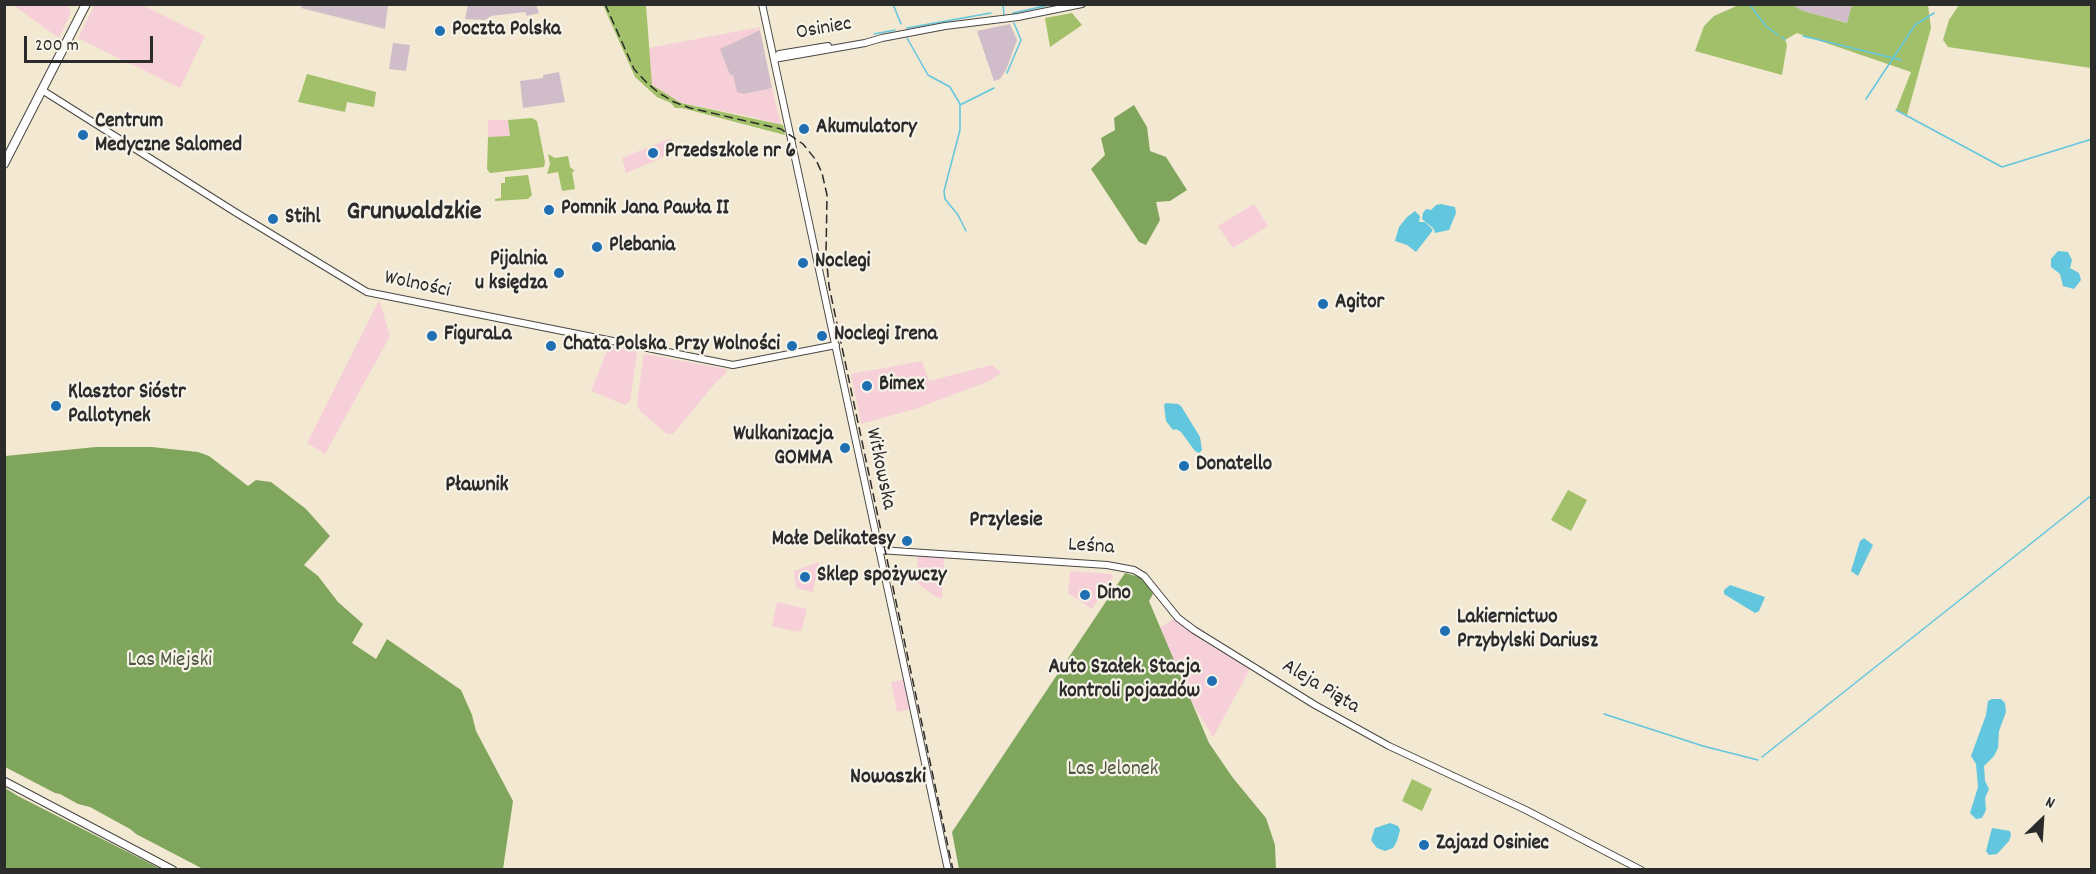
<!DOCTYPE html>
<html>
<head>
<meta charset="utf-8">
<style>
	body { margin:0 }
	#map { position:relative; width:2096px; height:874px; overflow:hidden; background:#f3e8d1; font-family:Dekko,sans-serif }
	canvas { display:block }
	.frame { position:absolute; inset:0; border:6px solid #2b2b2b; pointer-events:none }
	.north { position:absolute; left:2012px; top:790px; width:60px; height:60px; -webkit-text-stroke:4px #f7f3e8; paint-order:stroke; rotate:25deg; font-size:16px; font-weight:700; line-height:24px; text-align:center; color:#2b2b2b }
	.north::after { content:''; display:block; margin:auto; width:21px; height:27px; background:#2b2b2b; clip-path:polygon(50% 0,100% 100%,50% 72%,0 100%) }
	.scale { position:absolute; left:24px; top:36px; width:129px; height:27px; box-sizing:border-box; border:3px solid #2b2b2b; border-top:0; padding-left:8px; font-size:18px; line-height:21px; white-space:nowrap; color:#2b2b2b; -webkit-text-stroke:4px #f7f3e8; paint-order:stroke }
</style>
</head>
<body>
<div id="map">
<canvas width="2096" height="874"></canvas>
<div class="frame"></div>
<div class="north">N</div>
<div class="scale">200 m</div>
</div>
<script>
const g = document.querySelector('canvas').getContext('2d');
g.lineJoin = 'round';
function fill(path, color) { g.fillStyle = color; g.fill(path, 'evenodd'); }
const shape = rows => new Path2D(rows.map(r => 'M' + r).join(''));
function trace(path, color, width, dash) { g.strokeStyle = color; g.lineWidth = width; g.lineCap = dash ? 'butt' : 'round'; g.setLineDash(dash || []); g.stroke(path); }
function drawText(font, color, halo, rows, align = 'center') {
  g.font = font + ' Dekko,sans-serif'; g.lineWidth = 4.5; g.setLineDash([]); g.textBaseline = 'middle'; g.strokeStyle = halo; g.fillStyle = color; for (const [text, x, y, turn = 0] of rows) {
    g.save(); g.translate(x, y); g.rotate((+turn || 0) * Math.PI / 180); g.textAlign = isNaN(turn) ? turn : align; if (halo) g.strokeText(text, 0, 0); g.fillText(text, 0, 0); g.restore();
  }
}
fill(shape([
	[95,4,142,5,205,36,180,88,78,38],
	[13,5,68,5,71,13,59,38],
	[760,27,760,30,721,49,730,75,733,74,744,94,772,88,781,125,753,117,681,103,652,85,649,48],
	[488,120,508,120,510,137,488,137],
	[671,138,677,151,626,173,622,158],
	[1254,204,1268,226,1233,248,1218,226],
	[378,302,380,302,390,336,325,454,307,443],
	[609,346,637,352,630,401,625,405,591,391],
	[644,354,727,369,726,373,716,382,673,434,667,434,640,411,637,404],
	[922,361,929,381,992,365,1001,373,989,381,918,408,861,424,851,374],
	[918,556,944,558,942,598,936,597,916,582],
	[819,562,813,592,796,588,794,571],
	[1070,571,1111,574,1113,577,1092,609,1068,593],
	[777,602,807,609,802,629,798,632,772,626],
	[1173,619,1202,640,1250,669,1213,737,1186,693,1158,629],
	[903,680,910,709,897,712,891,682]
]), '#f6cfd8');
fill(shape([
	[468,4,536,5,539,13,527,16,525,12,491,16,485,20,465,19],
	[303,5,388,5,385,29,301,8],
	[1792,5,1852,5,1848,23,1802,11],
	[1010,24,1017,40,1006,70,1000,79,994,81,977,31],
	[760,30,772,88,744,94,737,92,733,75,730,75,720,49],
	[393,43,410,45,406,71,389,69],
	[559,72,565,102,523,108,520,81,543,78,543,75]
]), '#d1bdca');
fill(shape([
	[1741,4,1792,5,1803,11,1847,23,1852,5,1928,5,1931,28,1907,115,1896,110,1911,72,1797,33,1785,40,1787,45,1782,75,1695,51,1704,26,1714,16],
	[603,5,646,5,652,85,681,103,783,125,785,135,682,108,675,108,671,103,657,97,635,77],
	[1959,5,2091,5,2091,68,1948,47,1943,40,1949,20],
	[1072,13,1082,25,1050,47,1045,18],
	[307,74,376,92,374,107,347,102,345,112,298,102],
	[532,118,537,121,545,162,544,167,490,173,487,169,488,137,510,136,508,120],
	[548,154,555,158,568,156,570,167,575,171,572,172,575,189,562,191,558,172,547,174,550,164],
	[528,175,532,195,528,199,495,201,495,199,501,198,501,183,505,183,505,177],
	[1568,490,1587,500,1571,531,1551,520],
	[1412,779,1432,789,1422,811,1402,801]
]), '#a1c069');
fill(shape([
	[1134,105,1147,127,1150,151,1166,157,1187,190,1170,201,1156,202,1160,220,1146,245,1139,242,1091,169,1105,155,1101,138,1115,130,1114,118],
	[96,447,152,447,198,452,209,456,248,486,256,480,271,482,306,509,330,536,304,565,318,576,338,602,363,624,352,643,376,659,387,639,461,690,472,715,476,731,513,801,503,869,203,869,136,834,130,829,90,807,78,804,60,794,55,793,5,767,5,456],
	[1125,573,1143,578,1153,594,1149,601,1209,743,1233,778,1266,818,1275,845,1276,869,959,869,952,832],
	[5,788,18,796,161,869,5,869]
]), '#80a65d');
fill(shape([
	[1441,204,1455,207,1456,213,1449,230,1435,233,1434,229,1422,219,1423,213,1426,209,1431,210,1436,205],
	[1415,211,1420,216,1419,222,1425,222,1433,230,1416,252,1407,245,1395,241,1399,227,1407,217],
	[2058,251,2068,252,2072,260,2070,268,2079,273,2081,280,2074,289,2063,286,2060,274,2051,267,2051,259],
	[1166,403,1178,404,1181,406,1200,437,1202,450,1199,453,1195,451,1181,432,1176,429,1173,430,1166,421,1164,405],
	[1864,538,1873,545,1858,576,1851,571,1860,541],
	[1730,585,1765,597,1759,611,1755,613,1724,594,1724,590],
	[1992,699,2001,699,2005,703,2006,712,1999,731,1998,748,1994,756,1984,766,1985,781,1989,789,1985,798,1986,810,1982,818,1976,819,1970,813,1978,787,1976,764,1971,756,1986,715,1988,701],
	[1390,823,1398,826,1400,830,1397,841,1393,848,1385,851,1377,848,1371,840,1375,828],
	[1992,828,2010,831,2011,835,2009,841,1997,854,1989,855,1986,851]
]), '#61c6de');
trace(shape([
	[893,4,901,24],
	[1003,4,1004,15],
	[1749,4,1766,26,1778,35],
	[1013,13,1054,4],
	[907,28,991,13],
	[874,34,895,30],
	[1803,36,1901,60],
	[1782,37,1785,40],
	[907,38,928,75,950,87,960,104],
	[1007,73,1021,40,1014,23],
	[1866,99,1915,25,1934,13],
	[1896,110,2002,167,2092,139],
	[966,231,958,215,945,199,944,191,960,130,960,105,994,88],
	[1604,714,1703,746,1758,760],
	[1762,757,2092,495]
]), '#61c6de', 1.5);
const tertiary = shape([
	[762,4,948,870],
	[779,54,828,46],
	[774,59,865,43,882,38,945,26,1018,17,1082,4],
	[42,90,235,212,367,292,733,365,836,345],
	[879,550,1107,565,1134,570,1144,576,1178,618,1194,630,1315,705,1389,746,1526,810,1641,870]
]);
const secondary = shape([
	[4,781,173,870]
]);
const primary = shape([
	[4,164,86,4]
]);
trace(tertiary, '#494744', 8);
trace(secondary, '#494744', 9);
trace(primary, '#494744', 10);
trace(tertiary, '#fff', 6);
trace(secondary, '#fff', 7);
trace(primary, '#fff', 8);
trace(shape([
	[605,4,634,69,647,83,659,93,674,102,690,108,781,129,803,144,816,160,822,173,827,195,826,255,829,286,953,870]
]), '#2b2b2b', 1.5, [9, 4.5]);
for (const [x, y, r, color] of [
	[440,31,6,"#1f6fb2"],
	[804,129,6,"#1f6fb2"],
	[83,135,6,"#1f6fb2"],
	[653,153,6,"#1f6fb2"],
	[549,210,6,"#1f6fb2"],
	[273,219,6,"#1f6fb2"],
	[597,247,6,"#1f6fb2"],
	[803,263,6,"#1f6fb2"],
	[559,273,6,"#1f6fb2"],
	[1323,304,6,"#1f6fb2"],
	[432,336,6,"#1f6fb2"],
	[822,336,6,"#1f6fb2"],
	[551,346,6,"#1f6fb2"],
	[792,346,6,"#1f6fb2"],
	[867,386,6,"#1f6fb2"],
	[56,406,6,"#1f6fb2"],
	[845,448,6,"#1f6fb2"],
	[1184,466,6,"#1f6fb2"],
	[907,541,6,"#1f6fb2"],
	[805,577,6,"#1f6fb2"],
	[1085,595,6,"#1f6fb2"],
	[1445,631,6,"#1f6fb2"],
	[1212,681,6,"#1f6fb2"],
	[1424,845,6,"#1f6fb2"]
]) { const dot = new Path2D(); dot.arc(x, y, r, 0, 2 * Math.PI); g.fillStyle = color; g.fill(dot); trace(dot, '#f7f3e8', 2); }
drawText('21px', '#2b2b2b', '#f7f3e8', [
	["Osiniec",824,30,-10],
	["Wolności",417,286,12],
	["Witkowska",879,469,78],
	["Leśna",1091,548,4],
	["Aleja Piąta",1320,688,31]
]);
drawText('bold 21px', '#2b2b2b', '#f7f3e8', [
	["Poczta Polska",452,31],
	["Centrum",95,123],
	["Medyczne Salomed",95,147],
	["Akumulatory",816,129],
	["Przedszkole nr 6",665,153],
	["Pomnik Jana Pawła II",561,210],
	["Stihl",285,219],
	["Plebania",609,247],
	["Pijalnia",547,261,"right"],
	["u księdza",547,285,"right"],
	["Noclegi",815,263],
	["Agitor",1335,304],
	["FiguraLa",444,336],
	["Noclegi Irena",834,336],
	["Chata Polska",563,346],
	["Przy Wolności",780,346,"right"],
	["Bimex",879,386],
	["Klasztor Sióstr",68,394],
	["Pallotynek",68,418],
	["Wulkanizacja",833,436,"right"],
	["GOMMA",833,460,"right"],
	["Donatello",1196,466],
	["Małe Delikatesy",895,541,"right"],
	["Sklep spożywczy",817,577],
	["Dino",1097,595],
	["Lakiernictwo",1457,619],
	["Przybylski Dariusz",1457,643],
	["Auto Szałek. Stacja",1200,669,"right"],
	["kontroli pojazdów",1200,693,"right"],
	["Zajazd Osiniec",1436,845]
], 'left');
drawText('21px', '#4e583e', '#f7f3e8', [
	["Las Miejski",170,662],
	["Las Jelonek",1113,771]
]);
drawText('bold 22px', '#2b2b2b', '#f7f3e8', [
	["Pławnik",477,487],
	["Przylesie",1006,522],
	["Nowaszki",888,779]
]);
drawText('bold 27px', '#2b2b2b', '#f7f3e8', [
	["Grunwaldzkie",414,214]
]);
</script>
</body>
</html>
